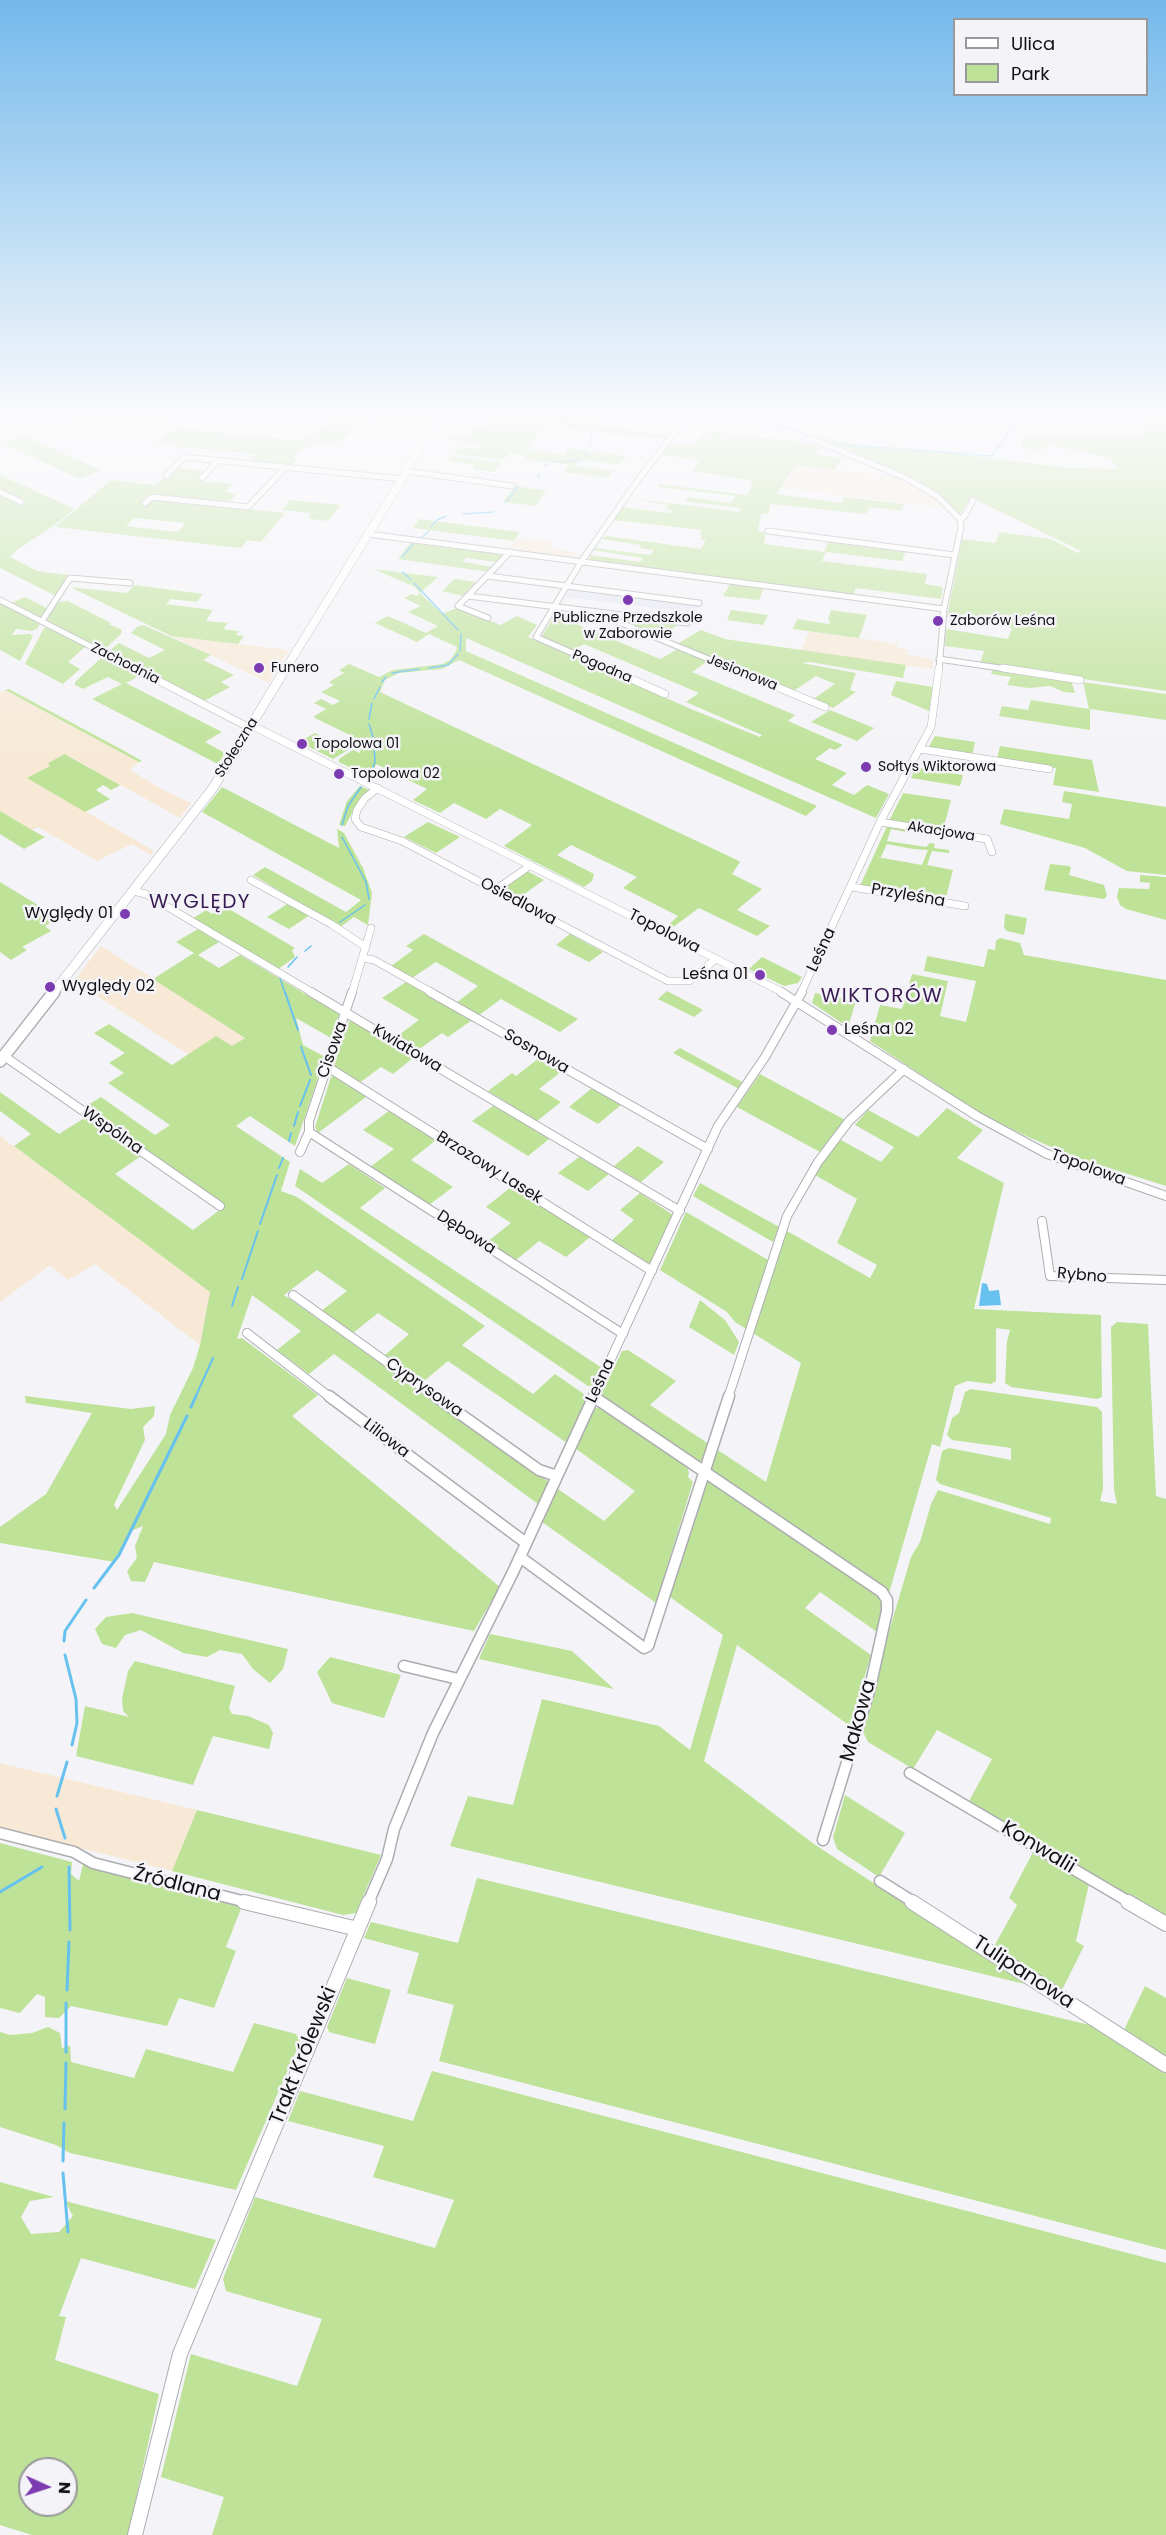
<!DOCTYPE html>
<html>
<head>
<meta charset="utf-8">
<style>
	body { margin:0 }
	#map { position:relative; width:1166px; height:2535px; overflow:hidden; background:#f4f4f8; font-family:Poppins,sans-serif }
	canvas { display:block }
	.legend { position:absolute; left:953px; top:18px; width:195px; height:78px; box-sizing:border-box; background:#f4f4f8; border:2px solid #99999c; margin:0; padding:8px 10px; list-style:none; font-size:18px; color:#111113 }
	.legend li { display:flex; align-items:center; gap:12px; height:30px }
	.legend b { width:30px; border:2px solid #99999c }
	.north { position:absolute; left:18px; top:2457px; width:60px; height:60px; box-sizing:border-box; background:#f4f4f8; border:2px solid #99999c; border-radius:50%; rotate:93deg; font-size:16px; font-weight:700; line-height:24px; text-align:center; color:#111113 }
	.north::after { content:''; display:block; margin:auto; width:21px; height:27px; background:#7c3bb0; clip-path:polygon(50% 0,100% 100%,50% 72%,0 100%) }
</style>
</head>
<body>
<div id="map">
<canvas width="1166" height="2535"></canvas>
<ul class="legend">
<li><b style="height:8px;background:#fff"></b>Ulica</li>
<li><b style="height:16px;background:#bee298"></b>Park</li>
</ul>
<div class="north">N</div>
</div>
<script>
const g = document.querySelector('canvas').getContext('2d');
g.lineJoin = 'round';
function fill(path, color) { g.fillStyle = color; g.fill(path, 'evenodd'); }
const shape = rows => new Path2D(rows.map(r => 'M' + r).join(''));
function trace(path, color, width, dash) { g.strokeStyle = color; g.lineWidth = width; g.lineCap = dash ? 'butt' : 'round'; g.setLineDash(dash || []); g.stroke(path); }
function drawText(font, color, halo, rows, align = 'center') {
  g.font = font + ' Poppins,sans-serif'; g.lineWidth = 5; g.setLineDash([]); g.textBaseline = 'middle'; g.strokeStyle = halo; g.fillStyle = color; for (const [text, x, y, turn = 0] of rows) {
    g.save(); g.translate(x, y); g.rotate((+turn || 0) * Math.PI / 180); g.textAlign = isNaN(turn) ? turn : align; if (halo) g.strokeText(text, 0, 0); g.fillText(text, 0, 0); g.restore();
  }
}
fill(shape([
	[3,411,127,411,132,420,122,423],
	[479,411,548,415,552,411,560,412,556,417,545,422,479,415],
	[797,465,899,477,932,496,946,508,780,488],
	[516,538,553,542,550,548,583,554,574,559,509,550],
	[809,631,898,644,897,648,908,650,907,655,933,659,933,669,801,651],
	[171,636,238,644,289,650,269,683],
	[5,690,139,762,130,770,161,789,191,803,180,818,65,754,48,763,51,766,28,778,154,851,151,855,132,844,97,861,38,827,32,830,0,811,0,693],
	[101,946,246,1037,232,1046,216,1036,189,1055,74,981],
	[0,1136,210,1292,200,1345,95,1264,68,1280,50,1265,0,1302],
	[0,1763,197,1810,172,1871,0,1828]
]), '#f7e9d5');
fill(shape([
	[570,588,700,605,695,613,565,597]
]), '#e6e8f2');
fill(shape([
	[127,411,170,411,173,413,158,423,165,424,162,427,122,423,132,420],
	[376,411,433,411,423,427,367,417,335,446,313,443,292,457,297,459,292,465,293,467,248,463,255,454,155,444,174,428,293,440,307,438,344,414,367,417],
	[560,411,626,411,637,414,637,418,605,414,600,419,570,415,568,418,597,422,596,425,672,435,666,440,543,425,530,450,565,455,568,448,626,456,622,462,617,464,587,460,572,465,613,471,608,478,563,472,569,465,525,459,526,455,509,453,503,460,454,454,460,447,477,449,480,444,445,440,448,436,469,438,477,426,486,426,492,416,545,422,556,417],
	[1166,413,1166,691,980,664,984,651,945,646,946,629,1008,639,1012,628,947,617,962,539,995,543,1000,532,1051,539,1078,553,1081,551,972,498,964,507,960,516,921,482,815,439,821,437,859,445,917,449,1069,468,1119,469,1111,460,1095,454,1048,444,1040,450,1021,448,1024,436,1111,433,1143,435,1147,414],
	[709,431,816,444,826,447,813,454,859,461,841,459,835,470,797,465,788,475,777,494,841,503,844,497,904,504,901,511,870,507,866,514,771,504,768,514,761,514,758,531,766,533,764,544,824,552,829,540,906,550,902,561,826,552,822,561,927,574,925,584,943,587,941,599,856,588,853,595,589,561,590,555,640,562,643,558,593,550,595,548,651,555,654,550,640,548,641,545,601,539,607,536,701,549,702,547,706,540,700,539,703,535,700,534,702,530,614,520,622,507,670,513,672,510,666,509,668,505,628,498,740,512,741,508,685,501,688,497,731,503,735,496,658,487,659,484,747,495,753,481,693,471,700,460,662,455,670,443,694,446,701,436,706,436],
	[23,435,69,456,101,470,80,479,2,443],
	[452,456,493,461,502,462,494,472,472,469,475,465,448,461],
	[177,468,205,471,198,481,233,484,225,492,236,494,227,505,159,497,143,503,148,504,157,499,285,513,261,542,247,540,241,548,55,527,111,480,155,485],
	[134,518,185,523,185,524,178,532,126,526],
	[0,475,75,509,56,524,18,549,10,557,37,571,68,575,56,596,0,568,0,494,19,504,26,501,0,490],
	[515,485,526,488,546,490,536,506,503,502],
	[290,500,341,505,328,521,311,519,309,517,311,513,282,510],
	[419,519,435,521,520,532,514,541,413,528],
	[411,542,503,554,496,562,466,558,463,562,494,567,490,572,398,559],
	[373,569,438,577,420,593,442,614,459,607,500,625,517,616,537,625,528,637,691,709,760,737,762,735,686,702,699,693,584,644,570,652,540,639,555,615,660,659,678,649,708,661,692,672,795,715,788,721,843,745,835,750,830,748,815,759,847,773,832,785,854,795,867,785,889,794,876,818,466,638,466,651,817,806,806,816,459,660,442,669,399,673,385,680,380,692,737,860,740,862,732,874,762,889,737,910,770,926,757,936,699,908,669,930,665,928,678,916,623,888,637,877,571,845,557,855,594,874,592,881,584,887,504,846,532,825,500,809,486,819,454,803,440,813,413,800,427,789,376,764,371,778,339,762,339,759,353,750,360,753,361,746,364,742,313,717,326,709,314,703,321,699,333,705,340,701,321,692,334,685,329,682,344,673,339,670,349,664,379,677,393,670,443,664,451,659,457,649,457,647,429,634,417,642,375,623,388,616,426,633,438,626,408,612,421,606,404,598,412,594,417,596,420,593,415,587],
	[455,579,476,582,463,596,442,591],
	[731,583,764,587,759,600,723,596],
	[134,585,203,594,197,602,171,599,166,604,213,610,206,621,228,623,223,629,239,631,236,635,244,636,238,644,171,636,70,587,127,593],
	[25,597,48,609,42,618,9,604],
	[68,601,111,623,109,624,122,630,121,634,105,649,102,650,45,620,57,602],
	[0,602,41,622,37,629,32,631,16,629,12,635,30,634,33,636,20,661,0,650],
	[731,610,761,614,768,615,763,625,727,620],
	[831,610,867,615,859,638,793,629,797,619,829,624,830,621,828,619],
	[608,616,680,624,658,637],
	[143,625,211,655,203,660,234,675,221,682,230,687,204,701,110,653,110,650,119,643,149,658,165,650,131,633,138,626],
	[44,628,47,628,85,647,68,662,80,669,63,684,25,664],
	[701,630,725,639,906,665,903,678,810,662,802,663,856,673,850,690,856,692,833,708,812,700,835,684,816,676,792,692,677,644],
	[106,657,141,675,126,683,222,732,205,742,225,753,218,764,92,699,122,684,108,677,83,689,75,685,75,682,101,658],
	[993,668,1071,680,1075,693,1064,692,1050,686,1029,688,1007,685,1011,677,991,674],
	[896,681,933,687,929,711,891,695],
	[1083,682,1166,694,1166,720,1090,709,1090,730,999,716,1002,706,1028,710,1031,700,1089,709],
	[9,689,117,747,142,761,139,762,5,690],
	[830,710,874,728,857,741,811,722],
	[315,733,322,737,348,750,333,759,299,742],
	[935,736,975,742,972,756,928,748],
	[1000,746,1092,760,1099,792,1053,785,1056,768,997,759],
	[65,754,68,756,120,785,111,790,103,785,96,790,110,799,85,812,27,778,50,766,48,763],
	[920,768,963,775,960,786,911,778,915,769],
	[360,786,369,790,357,804,345,826,339,825,347,801],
	[222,787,339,848,337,829,344,833,363,868,372,893,368,925,354,917,340,927,253,875,265,867,346,912,361,900,202,812],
	[1064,791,1166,807,1166,875,1127,871,1085,848,1000,824,1004,809,1069,819,1072,804,1062,802],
	[903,793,951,800,943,830,889,821],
	[0,811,32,830,45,837,24,849,0,834],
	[428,822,460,837,436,853,404,837],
	[887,826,911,830,911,833,891,829,887,841,926,847,930,843,935,844,934,848,949,850,949,853,932,851,927,865,953,870,945,901,860,886],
	[887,844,913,849,928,850,922,865,877,857,881,857],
	[1050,864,1069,866,1071,868,1069,875,1104,885,1107,896,1104,899,1044,890],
	[527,871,544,880,520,897,502,888],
	[1140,875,1166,877,1166,920,1126,909,1120,905,1117,897,1119,888,1149,889,1150,883,1140,882],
	[0,882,59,918,45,926,51,931,22,947,27,950,11,960,0,952],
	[289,903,310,915,289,929,267,917],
	[224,906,295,948,292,950,295,957,277,970,192,919,206,910,212,914],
	[1005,914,1027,918,1024,935,1007,931,1004,928],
	[198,929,219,942,198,955,219,968,240,955,339,1014,331,1038,296,1018,303,1045,325,1057,295,1146,250,1116,236,1126,290,1162,281,1191,297,1197,485,1326,462,1345,533,1394,555,1374,584,1394,586,1402,567,1443,448,1361,423,1382,385,1355,409,1334,378,1313,353,1333,321,1311,347,1291,317,1270,284,1295,549,1482,538,1504,334,1354,309,1374,277,1350,301,1331,252,1295,237,1339,242,1338,318,1395,292,1416,500,1587,474,1631,154,1562,145,1582,131,1581,127,1571,137,1558,135,1546,143,1526,131,1531,115,1562,0,1543,0,1527,46,1494,92,1413,26,1403,25,1396,131,1409,155,1406,154,1416,143,1427,145,1440,114,1505,117,1510,166,1434,170,1415,193,1368,200,1345,210,1292,14,1146,31,1134,0,1111,0,1092,59,1134,86,1117,141,1156,115,1174,193,1230,225,1206,85,1107,101,1097,155,1135,170,1125,108,1083,124,1073,109,1063,125,1053,94,1033,109,1024,172,1065,216,1036,232,1046,245,1038,153,979,194,953,176,942],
	[424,934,578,1019,560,1032,501,999,478,1016,456,1003,478,986,436,962,412,978,391,966,413,950,406,946],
	[570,934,603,952,589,962,556,945],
	[1000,938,1020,943,1024,955,1166,980,1166,1186,1074,1157,1024,1135,978,1112,870,1041,880,1005,902,1009,912,974,948,981,940,1016,966,1022,976,981,924,971,927,956,984,967,988,949,995,950,996,941],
	[762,957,802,977,798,983,784,986,749,969],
	[406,982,472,1020,448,1037,442,1033,418,1050,396,1037,419,1020,382,998],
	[667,991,703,1010,694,1017,658,999],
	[815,993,856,1001,848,1027,812,1003],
	[352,1021,413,1058,393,1074,381,1067,358,1084,336,1070,334,1066,348,1022],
	[680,1048,744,1083,739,1089,673,1053],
	[539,1058,562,1071,539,1089,561,1102,537,1121,488,1091,512,1073,516,1076],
	[760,1074,845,1120,820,1152,737,1107],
	[334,1076,366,1097,318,1133,315,1127,331,1077],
	[592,1088,621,1105,598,1124,569,1107],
	[493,1106,521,1122,549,1139,528,1156,472,1121],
	[947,1108,983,1130,957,1158,1004,1183,974,1309,1101,1315,1102,1397,1097,1399,1011,1387,1005,1383,1007,1341,1010,1330,996,1328,996,1381,991,1384,967,1381,955,1386,940,1447,932,1444,889,1593,600,1397,622,1351,628,1350,676,1381,650,1405,766,1482,801,1363,735,1322,727,1312,660,1270,686,1212,775,1264,787,1231,870,1278,877,1265,837,1243,857,1199,815,1175,839,1139,881,1162,894,1147,855,1125,868,1110,918,1137],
	[389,1111,436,1140,411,1160,453,1187,429,1205,370,1167,394,1149,363,1130],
	[638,1146,664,1162,641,1182,614,1166],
	[579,1157,609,1174,588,1191,558,1173],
	[349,1164,385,1188,360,1208,602,1368,594,1385,588,1386,295,1186,300,1169,322,1183],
	[700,1183,779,1227,773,1242,693,1196],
	[511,1187,590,1237,566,1257,539,1241,515,1261,487,1242,511,1223,486,1207],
	[640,1193,673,1215,651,1263,647,1264,611,1241,634,1220,620,1210],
	[700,1300,725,1320,739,1342,734,1355,689,1327],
	[1117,1322,1148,1324,1156,1496,1166,1499,1166,1917,969,1801,992,1759,937,1730,913,1769,868,1742,863,1732,878,1681,875,1679,911,1557,920,1542,931,1504,938,1490,1050,1524,1051,1518,940,1484,936,1480,942,1451,949,1448,1011,1460,1011,1448,952,1440,947,1435,952,1418,959,1413,965,1392,971,1389,1097,1407,1102,1412,1103,1489,1100,1501,1117,1504,1114,1490,1111,1327],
	[603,1407,686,1464,689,1472,688,1477,693,1482,656,1603,542,1522,558,1489,604,1521,635,1491,576,1449,595,1408],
	[710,1480,882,1596,885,1607,877,1632,820,1592,805,1608,871,1655,850,1726,737,1645,704,1761,814,1844,1029,1985,450,1846,468,1796,513,1805,542,1699,659,1726,690,1750,723,1635,670,1597,704,1481],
	[132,1613,288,1649,283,1669,270,1683,253,1669,242,1654,220,1650,207,1657,183,1653,141,1630,125,1635,116,1648,102,1644,95,1629,106,1617],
	[490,1634,572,1651,614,1689,479,1659],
	[330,1657,401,1675,384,1718,332,1703,317,1672],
	[135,1661,235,1686,229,1708,232,1714,248,1716,269,1725,273,1733,269,1749,213,1736,193,1785,76,1756,85,1706,129,1717,123,1711,122,1699,128,1671],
	[845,1795,905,1833,879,1877,837,1849,833,1837],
	[197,1810,296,1834,381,1855,356,1913,343,1915,172,1871],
	[0,1843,72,1862,71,1874,79,1881,83,1864,242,1906,226,1947,236,1951,214,2008,179,1998,167,2026,71,2006,59,2018,45,2017,45,1997,37,1994,20,2013,0,2008],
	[1033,1852,1089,1884,1076,1941,1084,1946,1060,1994,992,1950,1017,1905,1009,1898],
	[477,1878,1094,2026,1166,2073,1166,2250,439,2061,454,2005,407,1993,419,1953,364,1938,371,1922,458,1943],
	[347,1978,391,1990,375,2044,329,2032,327,2027],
	[1145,1986,1166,1998,1166,2062,1122,2034],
	[254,2023,296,2034,300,2042,236,2190,70,2153,56,2145,0,2127,0,2032,10,2035,32,2033,48,2027,60,2033,62,2048,70,2046,71,2062,134,2078,146,2049,233,2072],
	[432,2071,1166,2263,1166,2535,212,2535,224,2497,161,2477,191,2354,297,2386,322,2319,226,2291,223,2279,255,2197,435,2248,454,2200,373,2177,384,2146,288,2121,300,2091,413,2121],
	[0,2182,54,2197,30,2201,21,2217,31,2234,59,2232,73,2216,65,2201,216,2240,195,2289,81,2258,59,2316,66,2317,55,2360,159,2394,128,2535,32,2535,0,2525],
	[30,2469,66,2469,66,2505,30,2505]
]), '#bee298');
fill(shape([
	[982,1283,987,1284,989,1291,999,1290,1001,1305,979,1306]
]), '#67c1ef');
trace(shape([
	[748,411,804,434],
	[564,416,569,411],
	[563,418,570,424,587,429],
	[832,444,992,456,1024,411],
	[589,446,592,439,590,431],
	[585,457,586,452],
	[554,462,582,460],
	[544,466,548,464],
	[538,477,540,474],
	[506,502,518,487],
	[463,514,493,512],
	[431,527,437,520,446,516],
	[421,538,429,531],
	[402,557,414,543],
	[403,572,411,580],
	[414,583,458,630],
	[460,651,461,634],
	[429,668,448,665,458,654],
	[392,673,419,669],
	[382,682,386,677],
	[374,699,380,687],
	[369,719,372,703],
	[369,724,374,741],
	[369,777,375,762,374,746],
	[342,825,348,806,361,787],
	[342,837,366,882,369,899],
	[340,922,365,905],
	[305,951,311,946],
	[288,967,297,957],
	[280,978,285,993]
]), '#67c1ef', 1.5);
trace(shape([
	[285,992,298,1030],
	[301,1047,311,1075],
	[300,1106,310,1080],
	[294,1126,298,1112],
	[289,1141,291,1133],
	[279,1168,283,1158],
	[260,1224,277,1175],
	[242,1279,258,1231],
	[232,1306,238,1287],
	[195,1398,213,1358]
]), '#67c1ef', 2);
trace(shape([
	[191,1407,196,1396],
	[94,1588,119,1555,187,1416],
	[64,1641,65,1631,86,1600],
	[65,1655,76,1699,77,1723,72,1745],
	[57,1796,67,1762],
	[56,1809,65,1838],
	[69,1867,70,1930],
	[0,1892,42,1867],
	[67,1990,69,1942],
	[66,2003,66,2052],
	[65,2109,66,2063],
	[63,2161,64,2123],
	[63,2173,68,2232]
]), '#67c1ef', 3);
const minorFar4 = shape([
	[731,411,822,443,906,478,937,496,960,519,961,527,944,609,939,670],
	[406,471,512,486],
	[166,476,184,457,402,479],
	[202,478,218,461],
	[0,492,21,502],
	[145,503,152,497,248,507,286,467],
	[960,519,964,517,973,500],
	[768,531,954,555],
	[368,534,944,609],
	[488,576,699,603],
	[468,596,687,623],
	[0,600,137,670],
	[592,611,735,670],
	[488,618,458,606,510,552],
	[42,621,70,578,130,583],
	[939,659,1013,670],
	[611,670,536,637,581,562,638,480,691,411]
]);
const minorFar3 = shape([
	[134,668,250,728],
	[607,668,665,694],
	[731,668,825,707],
	[1003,668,1080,680],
	[251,725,784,993],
	[920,749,1049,769],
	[378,788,365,798,357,810,355,819,361,827,402,841,668,981,689,981,716,959],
	[880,822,987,839,992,852],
	[251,880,331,924,366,947],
	[852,887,965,906],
	[495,890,531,865],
	[133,891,146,894,313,993],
	[363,958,374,960,433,993],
	[352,993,371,928],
	[801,993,880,822,931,727,939,668]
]);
const minorFar2 = shape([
	[311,992,680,1211],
	[430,992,708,1149],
	[781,992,977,1116,1047,1154,1166,1196],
	[4,1056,220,1206],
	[326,1066,652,1271],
	[309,1132,623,1334],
	[300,1152,309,1132,309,1121,352,992],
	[1042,1221,1050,1276,1166,1280],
	[293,1295,437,1398],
	[247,1333,331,1398],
	[593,1398,718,1126,765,1057,802,992],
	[728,1398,787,1216,818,1162,849,1121,904,1069]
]);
const minorFar1 = shape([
	[329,1396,526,1543],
	[435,1396,539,1470,557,1476],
	[594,1397,882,1592,887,1600,887,1611,870,1688,823,1840],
	[520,1557,644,1648,648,1646,729,1396],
	[404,1666,458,1679],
	[910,1773,1131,1903],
	[0,1833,74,1852,93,1863,250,1903],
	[880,1881,915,1903],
	[368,1903,387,1859,394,1829,433,1733,513,1572,594,1396]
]);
const minor = shape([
	[244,1902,358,1929],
	[912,1902,1166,2065],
	[1128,1902,1166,1924],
	[135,2535,180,2354,369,1902]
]);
const majorFar2 = shape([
	[285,670,402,479,439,411]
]);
const majorFar1 = shape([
	[53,993,213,788,286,668]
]);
const major = shape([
	[0,1061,54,992]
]);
trace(minorFar4, '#acadb1', 7);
trace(minorFar3, '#acadb1', 8);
trace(minorFar2, '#acadb1', 10);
trace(minorFar1, '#acadb1', 13);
trace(minor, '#acadb1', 16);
trace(majorFar2, '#acadb1', 9);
trace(majorFar1, '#acadb1', 10);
trace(major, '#acadb1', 14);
trace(minorFar4, '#fff', 5);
trace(minorFar3, '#fff', 7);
trace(minorFar2, '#fff', 8);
trace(minorFar1, '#fff', 10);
trace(minor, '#fff', 14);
trace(majorFar2, '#fff', 8);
trace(majorFar1, '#fff', 9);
trace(major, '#fff', 11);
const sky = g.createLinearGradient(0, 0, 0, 766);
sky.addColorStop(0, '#74b9eb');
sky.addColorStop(0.54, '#fafafc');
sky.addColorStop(1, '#fafafc00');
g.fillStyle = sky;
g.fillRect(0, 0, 1166, 766);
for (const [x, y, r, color] of [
	[628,600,6,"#7c3bb0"],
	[938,621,6,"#7c3bb0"],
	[259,668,6,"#7c3bb0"],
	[302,744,6,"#7c3bb0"],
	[866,767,6,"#7c3bb0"],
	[339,774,6,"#7c3bb0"],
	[125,914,6,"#7c3bb0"],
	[760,975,6,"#7c3bb0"],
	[50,987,6,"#7c3bb0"],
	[832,1030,6,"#7c3bb0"]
]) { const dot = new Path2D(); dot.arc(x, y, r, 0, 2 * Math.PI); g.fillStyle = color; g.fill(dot); trace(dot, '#f4f4f8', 2); }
drawText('14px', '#111113', '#f4f4f8', [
	["Publiczne Przedszkole",628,618,"center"],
	["w Zaborowie",628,634,"center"],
	["Zaborów Leśna",950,621],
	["Funero",271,668],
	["Topolowa 01",314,744],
	["Sołtys Wiktorowa",878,767],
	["Topolowa 02",351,774]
], 'left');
drawText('14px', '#111113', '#f4f4f8', [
	["Zachodnia",125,664,27],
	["Pogodna",602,667,23],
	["Jesionowa",742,673,22],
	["Stołeczna",237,748,-58],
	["Akacjowa",941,832,9]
]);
drawText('16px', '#111113', '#f4f4f8', [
	["Przyleśna",908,896,10],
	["Osiedlowa",518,902,28],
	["Topolowa",664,932,27],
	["Leśna",822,950,-65],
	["Kwiatowa",407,1049,31],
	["Cisowa",333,1050,-70],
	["Sosnowa",536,1052,30],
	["Wspólna",112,1131,35],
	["Brzozowy Lasek",489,1168,32],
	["Topolowa",1088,1168,20],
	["Dębowa",466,1233,33],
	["Rybno",1082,1276,5],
	["Leśna",601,1381,-65],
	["Cyprysowa",424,1388,35],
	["Liliowa",386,1439,37]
]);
drawText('16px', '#111113', '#f4f4f8', [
	["Wyględy 01",113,914],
	["Leśna 01",748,975],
	["Wyględy 02",62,987,"left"],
	["Leśna 02",844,1030,"left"]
], 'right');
g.letterSpacing = '1.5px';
drawText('20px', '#391b53', '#f4f4f8', [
	["WYGLĘDY",200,903],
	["WIKTORÓW",882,997]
]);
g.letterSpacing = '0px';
drawText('20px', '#111113', '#f4f4f8', [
	["Makowa",859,1721,-74],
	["Konwalii",1038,1848,31],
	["Źródlana",177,1885,14],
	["Tulipanowa",1023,1973,33],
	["Trakt Królewski",304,2056,-68]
]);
</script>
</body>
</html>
